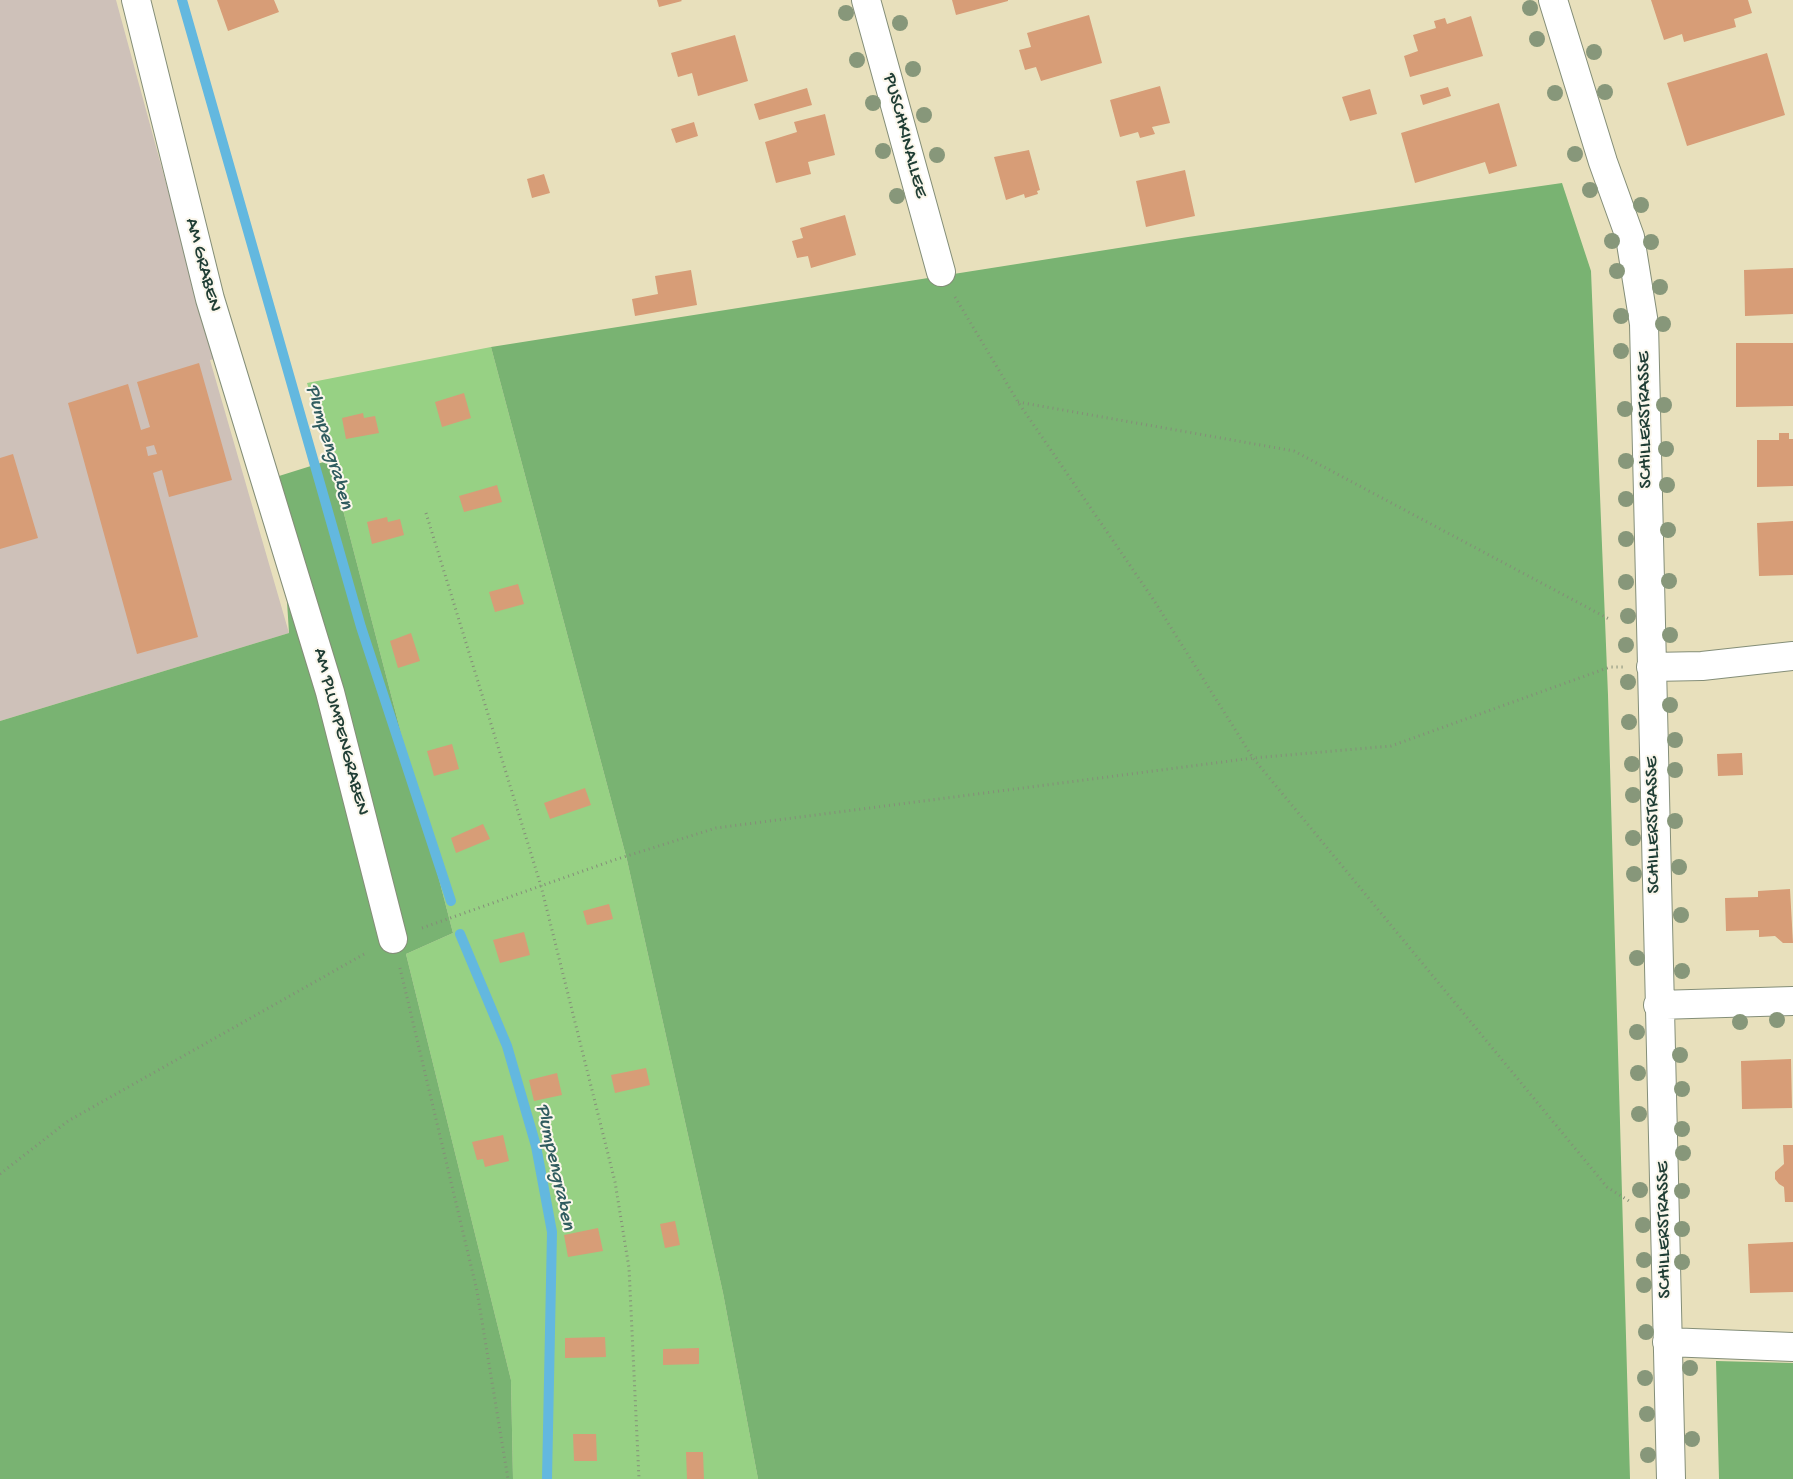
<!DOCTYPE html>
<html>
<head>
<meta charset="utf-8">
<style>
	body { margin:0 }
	canvas { display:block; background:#e8e0bc }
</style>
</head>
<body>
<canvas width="1793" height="1479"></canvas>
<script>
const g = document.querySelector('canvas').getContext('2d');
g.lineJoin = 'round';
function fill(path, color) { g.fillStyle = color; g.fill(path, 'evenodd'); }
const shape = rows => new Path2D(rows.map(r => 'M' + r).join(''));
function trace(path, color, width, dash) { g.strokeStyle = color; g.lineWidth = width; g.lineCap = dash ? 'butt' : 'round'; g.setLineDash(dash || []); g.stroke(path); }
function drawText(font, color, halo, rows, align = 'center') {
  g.font = font + ' "Gochi Hand",sans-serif'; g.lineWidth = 4; g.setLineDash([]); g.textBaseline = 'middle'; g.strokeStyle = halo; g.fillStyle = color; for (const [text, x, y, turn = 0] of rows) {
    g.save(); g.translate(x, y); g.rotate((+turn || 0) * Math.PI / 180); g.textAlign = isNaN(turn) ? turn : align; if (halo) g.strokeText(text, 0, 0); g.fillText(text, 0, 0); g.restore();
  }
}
fill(shape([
	[0,0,116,0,214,359,210,360,289,633,0,721]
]), '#cec1b9');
fill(shape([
	[491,347,627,860,723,1293,758,1479,513,1479,511,1380,406,954,453,933,330,460,307,383]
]), '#97d184');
fill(shape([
	[1562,183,1591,271,1608,695,1630,1479,758,1479,723,1293,627,860,491,347,1188,237],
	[330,460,453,933,406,954,511,1380,513,1479,0,1479,0,721,289,633,279,476],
	[1716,1361,1793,1363,1793,1479,1719,1479]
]), '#79b372');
trace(shape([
	[182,0,361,627,451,901],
	[460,934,507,1046,536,1146,552,1232,547,1479]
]), '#63b8df', 10);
fill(shape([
	[217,0,274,0,279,12,228,31],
	[657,0,681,0,682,1,659,7],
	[952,0,1008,0,1008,1,956,15],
	[1651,0,1748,0,1752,13,1734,19,1736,27,1684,42,1682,34,1664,40],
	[1089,15,1102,63,1041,81,1036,67,1025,70,1019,50,1031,47,1027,33],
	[1471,16,1483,56,1410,77,1404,56,1418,51,1413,35,1436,28,1434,21,1445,18,1447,24],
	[735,35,748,81,698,96,692,73,678,77,671,53],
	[1767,53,1785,115,1687,146,1667,83],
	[1160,86,1170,123,1152,127,1155,134,1140,138,1138,132,1120,137,1110,100],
	[1448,87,1451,96,1423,105,1420,95],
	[807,88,812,105,759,120,754,104],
	[1370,89,1377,114,1350,121,1342,97],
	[1499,103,1517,166,1489,174,1485,162,1415,183,1401,133],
	[825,114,835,155,808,162,811,174,776,183,765,142,797,132,794,122],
	[694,122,698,136,676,143,671,129],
	[1029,150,1040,190,1037,191,1038,194,1025,198,1024,194,1006,200,994,157],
	[1185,170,1195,216,1146,227,1136,181],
	[544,174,550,193,532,198,527,179],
	[845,215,856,255,811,268,808,256,797,258,792,241,803,238,800,228],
	[1793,268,1793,314,1745,316,1744,270],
	[691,270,697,305,635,316,632,299,658,294,655,276],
	[1736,343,1793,343,1793,406,1736,407],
	[199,363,232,480,169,497,162,470,153,473,198,637,137,654,68,403,128,384,141,430,150,427,137,382],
	[154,445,157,454,148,456,146,447],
	[464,393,471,418,442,427,435,402],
	[363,413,364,418,375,416,379,433,346,439,342,418],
	[1779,433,1789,433,1789,439,1793,439,1793,486,1757,487,1757,440,1779,440],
	[13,454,38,538,0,549,0,458],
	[497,485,502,502,464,512,459,496],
	[387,517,388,522,400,519,404,535,372,544,367,522],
	[1793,521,1793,575,1759,576,1757,523],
	[518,584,524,604,495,612,489,592],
	[411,633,420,661,398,668,390,641],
	[452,744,459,769,434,776,427,751],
	[1742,753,1743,775,1718,776,1717,754],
	[585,788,591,805,550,819,544,803],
	[483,824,490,839,456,853,451,838],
	[1790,889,1793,943,1783,943,1775,936,1759,937,1759,930,1726,931,1725,898,1758,897,1758,891],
	[609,904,613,919,587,925,583,911],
	[524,932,530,955,500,963,493,940],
	[1791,1059,1792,1108,1742,1109,1741,1061],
	[646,1068,650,1085,615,1093,611,1075],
	[557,1073,562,1095,534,1101,529,1080],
	[503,1135,509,1161,485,1167,483,1159,477,1160,472,1142],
	[1783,1145,1793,1145,1793,1202,1785,1202,1784,1187,1779,1184,1775,1179,1775,1172,1784,1164],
	[675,1221,680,1245,665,1248,660,1224],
	[598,1228,603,1251,568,1257,564,1235],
	[1793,1242,1793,1292,1750,1293,1748,1244],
	[605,1337,606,1357,565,1358,565,1338],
	[699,1348,699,1364,663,1365,663,1349],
	[573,1434,596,1434,597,1461,574,1461],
	[686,1452,703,1452,704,1479,687,1479]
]), '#d79d77');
const minor = shape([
	[136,0,210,299,330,692,393,939],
	[866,0,941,272],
	[1553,0,1603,162,1630,237,1644,324,1671,1479],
	[1651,667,1702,666,1793,656],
	[1658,1005,1793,1001],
	[1667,1342,1793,1347]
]);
trace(minor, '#848e78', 30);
trace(shape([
	[955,297,1018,402,1153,599,1253,758,1607,1187,1629,1201],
	[1018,402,1294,451,1609,619],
	[426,513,541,886,615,1182,629,1268,639,1479],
	[422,928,614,860,716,828,1253,758,1391,746,1610,667,1623,667],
	[400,968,477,1291,508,1479],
	[0,1174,68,1121,366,953]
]), '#848e78', 3, [1, 4]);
trace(minor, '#fff', 28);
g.fillStyle = '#87977a';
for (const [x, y] of [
	[1530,8],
	[846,13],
	[900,23],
	[1537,39],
	[1594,52],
	[857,60],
	[913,69],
	[1605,92],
	[1555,93],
	[873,103],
	[924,115],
	[883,151],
	[1575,154],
	[937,155],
	[1590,190],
	[897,196],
	[1641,205],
	[1612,241],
	[1651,242],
	[1617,271],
	[1660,287],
	[1621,316],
	[1663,324],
	[1621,351],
	[1664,405],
	[1625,409],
	[1666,449],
	[1626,461],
	[1667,485],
	[1626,499],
	[1668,530],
	[1626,539],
	[1669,581],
	[1626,582],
	[1628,616],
	[1670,635],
	[1626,645],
	[1628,682],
	[1670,705],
	[1629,722],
	[1675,740],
	[1632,764],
	[1675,770],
	[1633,795],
	[1675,821],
	[1633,838],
	[1679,867],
	[1634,874],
	[1681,915],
	[1637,958],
	[1682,971],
	[1777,1020],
	[1740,1022],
	[1637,1032],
	[1680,1055],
	[1638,1073],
	[1682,1089],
	[1639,1114],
	[1682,1129],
	[1683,1153],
	[1640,1190],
	[1682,1191],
	[1643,1225],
	[1682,1229],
	[1644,1260],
	[1682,1262],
	[1644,1285],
	[1646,1332],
	[1690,1368],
	[1645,1378],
	[1647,1414],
	[1692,1439],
	[1648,1455]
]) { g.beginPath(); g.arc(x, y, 8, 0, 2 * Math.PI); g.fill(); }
drawText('19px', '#1f3d34', '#fbf7ec', [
	["PUSCHKINALLEE",904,136,75],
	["AM GRABEN",202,265,75],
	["SCHILLERSTRASSE",1646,420,-91],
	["AM PLUMPENGRABEN",340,732,75],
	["SCHILLERSTRASSE",1654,825,-91],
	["SCHILLERSTRASSE",1665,1230,-91]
]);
drawText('italic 20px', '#305c5f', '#fbf7ec', [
	["Plumpengraben",328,447,74],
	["Plumpengraben",554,1167,78]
]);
</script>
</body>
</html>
